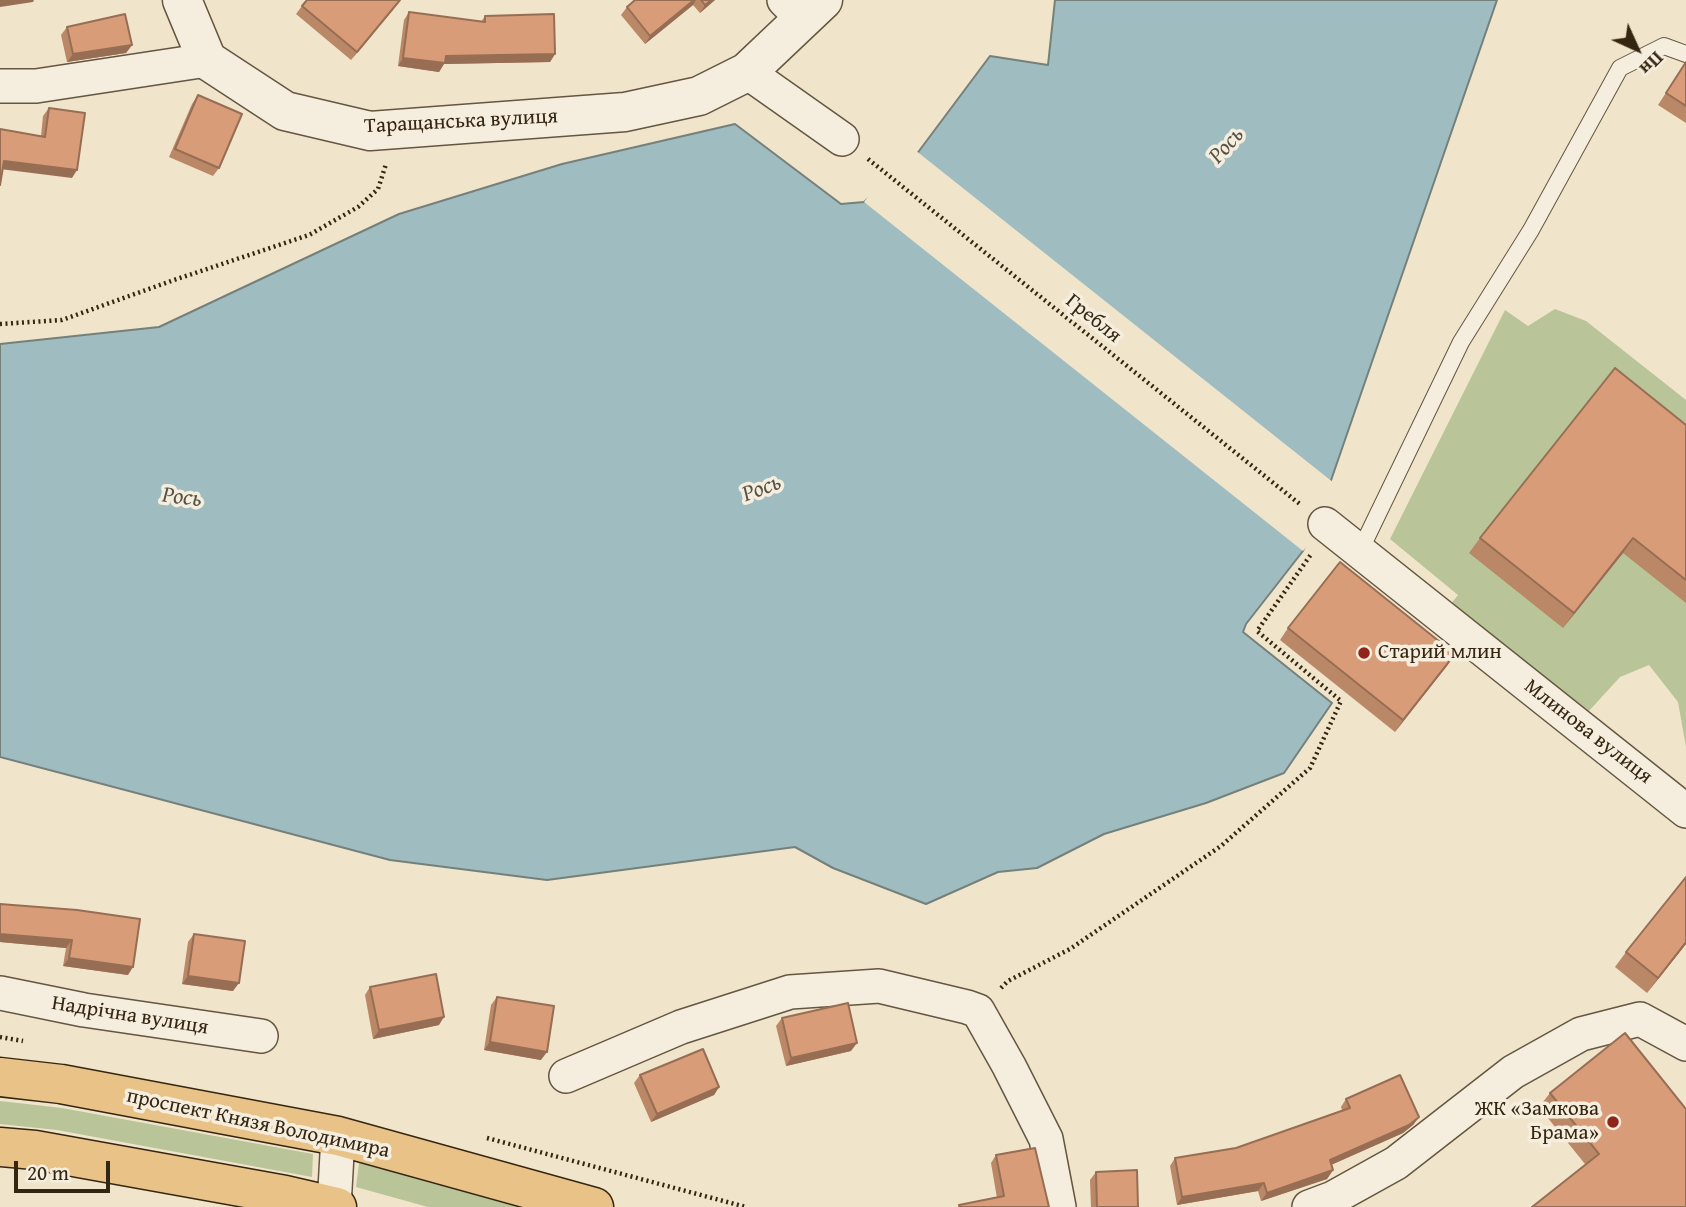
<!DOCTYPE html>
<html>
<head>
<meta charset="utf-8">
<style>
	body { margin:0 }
	#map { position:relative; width:1686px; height:1207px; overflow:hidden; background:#f0e4cb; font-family:"Gentium Book Plus",serif }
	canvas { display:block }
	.north { position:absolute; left:1602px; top:14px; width:70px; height:70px; -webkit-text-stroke:5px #f5eddd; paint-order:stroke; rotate:135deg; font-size:19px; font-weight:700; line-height:28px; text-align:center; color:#352611 }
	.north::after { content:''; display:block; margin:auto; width:24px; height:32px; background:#352611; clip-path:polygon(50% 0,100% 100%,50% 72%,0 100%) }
	.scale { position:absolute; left:14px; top:1161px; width:96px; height:32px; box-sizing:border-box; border:4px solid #352611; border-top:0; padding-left:9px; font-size:21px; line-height:24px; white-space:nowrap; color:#352611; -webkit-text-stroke:5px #f5eddd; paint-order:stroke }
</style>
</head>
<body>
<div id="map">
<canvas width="1686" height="1207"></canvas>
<div class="north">Пн</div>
<div class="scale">20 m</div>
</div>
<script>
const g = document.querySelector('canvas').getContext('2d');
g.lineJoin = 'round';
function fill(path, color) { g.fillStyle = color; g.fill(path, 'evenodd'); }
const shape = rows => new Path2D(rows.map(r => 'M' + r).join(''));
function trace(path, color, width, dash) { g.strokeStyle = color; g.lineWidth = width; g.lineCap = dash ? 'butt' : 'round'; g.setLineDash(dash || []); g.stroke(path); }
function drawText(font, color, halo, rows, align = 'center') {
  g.font = font + ' "Gentium Book Plus",serif'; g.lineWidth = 7; g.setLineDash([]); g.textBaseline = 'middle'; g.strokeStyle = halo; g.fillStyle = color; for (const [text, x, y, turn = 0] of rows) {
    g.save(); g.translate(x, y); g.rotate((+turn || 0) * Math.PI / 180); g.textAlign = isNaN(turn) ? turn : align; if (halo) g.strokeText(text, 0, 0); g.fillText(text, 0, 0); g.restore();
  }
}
fill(shape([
	[1555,309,1586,321,1686,400,1686,747,1678,702,1649,665,1620,677,1589,711,1451,604,1458,595,1390,539,1505,310,1528,326],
	[0,1101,62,1108,313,1154,312,1177,57,1130,0,1124],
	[359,1163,518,1207,428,1207,356,1187]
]), '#b9c498');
const water = shape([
	[1055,0,1497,0,1328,489,1303,551,1246,624,1243,632,1332,703,1284,773,1206,803,1104,834,1037,868,998,872,926,904,833,868,795,847,547,880,390,860,0,757,0,344,159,327,399,214,562,164,735,124,841,204,864,202,916,155,990,56,1048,65,1055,0]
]);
fill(water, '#9fbcc1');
trace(water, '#75807b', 2);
fill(shape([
	[915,150,1334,483,1311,541,1303,551,864,202,875,187]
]), '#f0e4cb');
const service = shape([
	[1360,551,1461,342,1531,230,1620,68,1664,46,1686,54]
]);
const minor = shape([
	[784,0,804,20],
	[747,72,842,139],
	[0,86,36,86,207,60],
	[1325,524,1686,811],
	[0,993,84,1010,261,1036],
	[566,1076,681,1027,790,992,879,986,967,1007,978,1011,1009,1066,1046,1139,1059,1207],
	[334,1207,338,1136],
	[1309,1207,1333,1198,1396,1163,1513,1072,1581,1034,1640,1019,1686,1044]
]);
const tertiary = shape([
	[182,0,207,60,285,111,370,131,625,112,699,96,747,72,823,0]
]);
const primary = shape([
	[0,1077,61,1084,338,1136,594,1207],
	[0,1147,35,1150,285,1195,337,1207]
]);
trace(service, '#645640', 18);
trace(minor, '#645640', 36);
trace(tertiary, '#645640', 41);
trace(primary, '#352611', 41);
trace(shape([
	[868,159,1301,505],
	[0,324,62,320,174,280,309,235,358,207,378,189,386,164],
	[1001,988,1008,981,1070,949,1221,846,1310,768,1341,701,1257,631,1312,553],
	[0,1037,23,1041],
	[487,1138,746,1207]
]), '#352611', 4.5, [2, 3.5]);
trace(service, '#f5eddd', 16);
trace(minor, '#f5eddd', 33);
trace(tertiary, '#f5eddd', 38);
trace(primary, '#e8c286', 38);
fill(shape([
	[635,0,715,0,700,13,693,5,645,44,621,15,627,7],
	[302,6,394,8,351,60,296,14],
	[409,12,481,22,485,16,555,54,550,62,444,64,439,72,398,66,404,20],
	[67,27,132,45,126,53,67,62,61,35],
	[1686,62,1686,123,1658,105],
	[198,95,219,168,213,176,169,157,192,104],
	[49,108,72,178,41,136,43,116],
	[1686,425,1686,603,1623,553,1563,628,1469,553,1480,538],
	[1288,628,1455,654,1395,732,1280,640],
	[1686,877,1686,944,1647,993,1615,967,1626,952],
	[0,904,77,910,128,975,63,966,66,948,0,942],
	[194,934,233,991,182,984,188,942],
	[370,987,439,1025,373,1039,365,995],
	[497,997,541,1060,484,1050,491,1005],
	[782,1018,851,1051,786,1066,776,1026],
	[640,1075,719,1087,714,1095,651,1122,634,1083],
	[1550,1093,1686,1109,1585,1164,1539,1107],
	[1346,1099,1419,1117,1413,1125,1403,1133,1331,1165,1333,1170,1327,1179,1261,1201,1258,1191,1177,1205,1170,1166,1175,1158,1236,1148,1342,1110,1341,1107],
	[996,1155,1049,1207,958,1207,959,1205,997,1198,991,1163],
	[1096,1172,1138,1207,1091,1207,1090,1180]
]), '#ba8767');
fill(shape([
	[0,0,34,0,33,2,0,7],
	[400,0,394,8,351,60,357,52],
	[694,0,696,0,693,5,645,44,650,36],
	[711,0,715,0,700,13,705,5],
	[132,45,126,53,67,62,73,54],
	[555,54,550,62,444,64,439,72,398,66,403,58],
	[4,161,77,170,72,178,0,169],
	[1633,538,1623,553,1563,628,1574,613],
	[1455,654,1447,666,1395,732,1403,720],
	[0,934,72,940,66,948,0,942],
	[1686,942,1686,944,1647,993,1658,978],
	[69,958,133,967,128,975,63,966],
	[188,976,239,983,233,991,182,984],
	[444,1017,439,1025,373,1039,379,1030],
	[490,1042,547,1052,541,1060,484,1050],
	[857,1043,851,1051,786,1066,791,1058],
	[719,1087,714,1095,651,1122,657,1114],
	[1419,1117,1413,1125,1403,1133,1324,1168,1330,1160],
	[1333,1170,1327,1179,1261,1201,1267,1193],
	[1264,1183,1258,1191,1177,1205,1182,1197]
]), '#976e54');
const building = shape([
	[307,0,400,0,357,52,302,6,307,0],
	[635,0,694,0,650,36,627,7,635,0],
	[701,0,711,0,705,5,701,0],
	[409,12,485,22,485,16,554,14,555,54,446,56,445,63,403,58,409,12],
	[125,14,132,45,73,54,67,27,125,14],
	[1686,62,1686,106,1666,93,1686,62],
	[198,95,242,114,219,168,175,149,198,95],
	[49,108,85,113,77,170,4,161,0,185,0,129,45,137,49,108],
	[1615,368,1686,425,1686,580,1633,538,1574,613,1480,538,1615,368],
	[1340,562,1455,654,1403,720,1288,628,1340,562],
	[1686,877,1686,942,1658,978,1626,952,1686,877],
	[0,904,77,910,140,919,133,967,69,958,72,940,0,934,0,904],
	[194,934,245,941,239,983,188,976,194,934],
	[436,974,444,1017,379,1030,370,987,436,974],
	[497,997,554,1006,547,1052,490,1042,497,997],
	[848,1003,857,1043,791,1058,782,1018,848,1003],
	[1625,1033,1686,1109,1686,1207,1532,1207,1599,1154,1550,1093,1625,1033],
	[703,1049,719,1087,657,1114,640,1075,703,1049],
	[1400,1075,1419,1117,1409,1125,1330,1160,1333,1170,1267,1193,1264,1183,1182,1197,1175,1158,1236,1148,1350,1108,1346,1099,1400,1075],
	[1035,1148,1049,1207,960,1207,959,1205,1004,1196,996,1155,1035,1148],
	[1137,1170,1138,1207,1097,1207,1096,1172,1137,1170]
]);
fill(building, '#d89d78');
trace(building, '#976e54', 2);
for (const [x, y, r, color] of [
	[1364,653,7,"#8f2418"],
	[1613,1122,7,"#8f2418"]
]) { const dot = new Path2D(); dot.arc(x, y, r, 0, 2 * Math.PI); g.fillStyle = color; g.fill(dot); trace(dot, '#f5eddd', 2.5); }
drawText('21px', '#352611', '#f5eddd', [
	["Таращанська вулиця",461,122,-3],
	["Гребля",1093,319,39],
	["Млинова вулиця",1588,732,38],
	["Надрічна вулиця",130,1016,9],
	["проспект Князя Володимира",258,1124,12]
]);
drawText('21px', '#352611', '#f5eddd', [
	["Старий млин",1378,653],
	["ЖК «Замкова",1599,1110,"right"],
	["Брама»",1599,1134,"right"]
], 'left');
drawText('italic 23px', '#555346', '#f5eddd', [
	["Рось",1227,146,-48],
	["Рось",762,489,-21],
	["Рось",182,498,7]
]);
</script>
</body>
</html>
